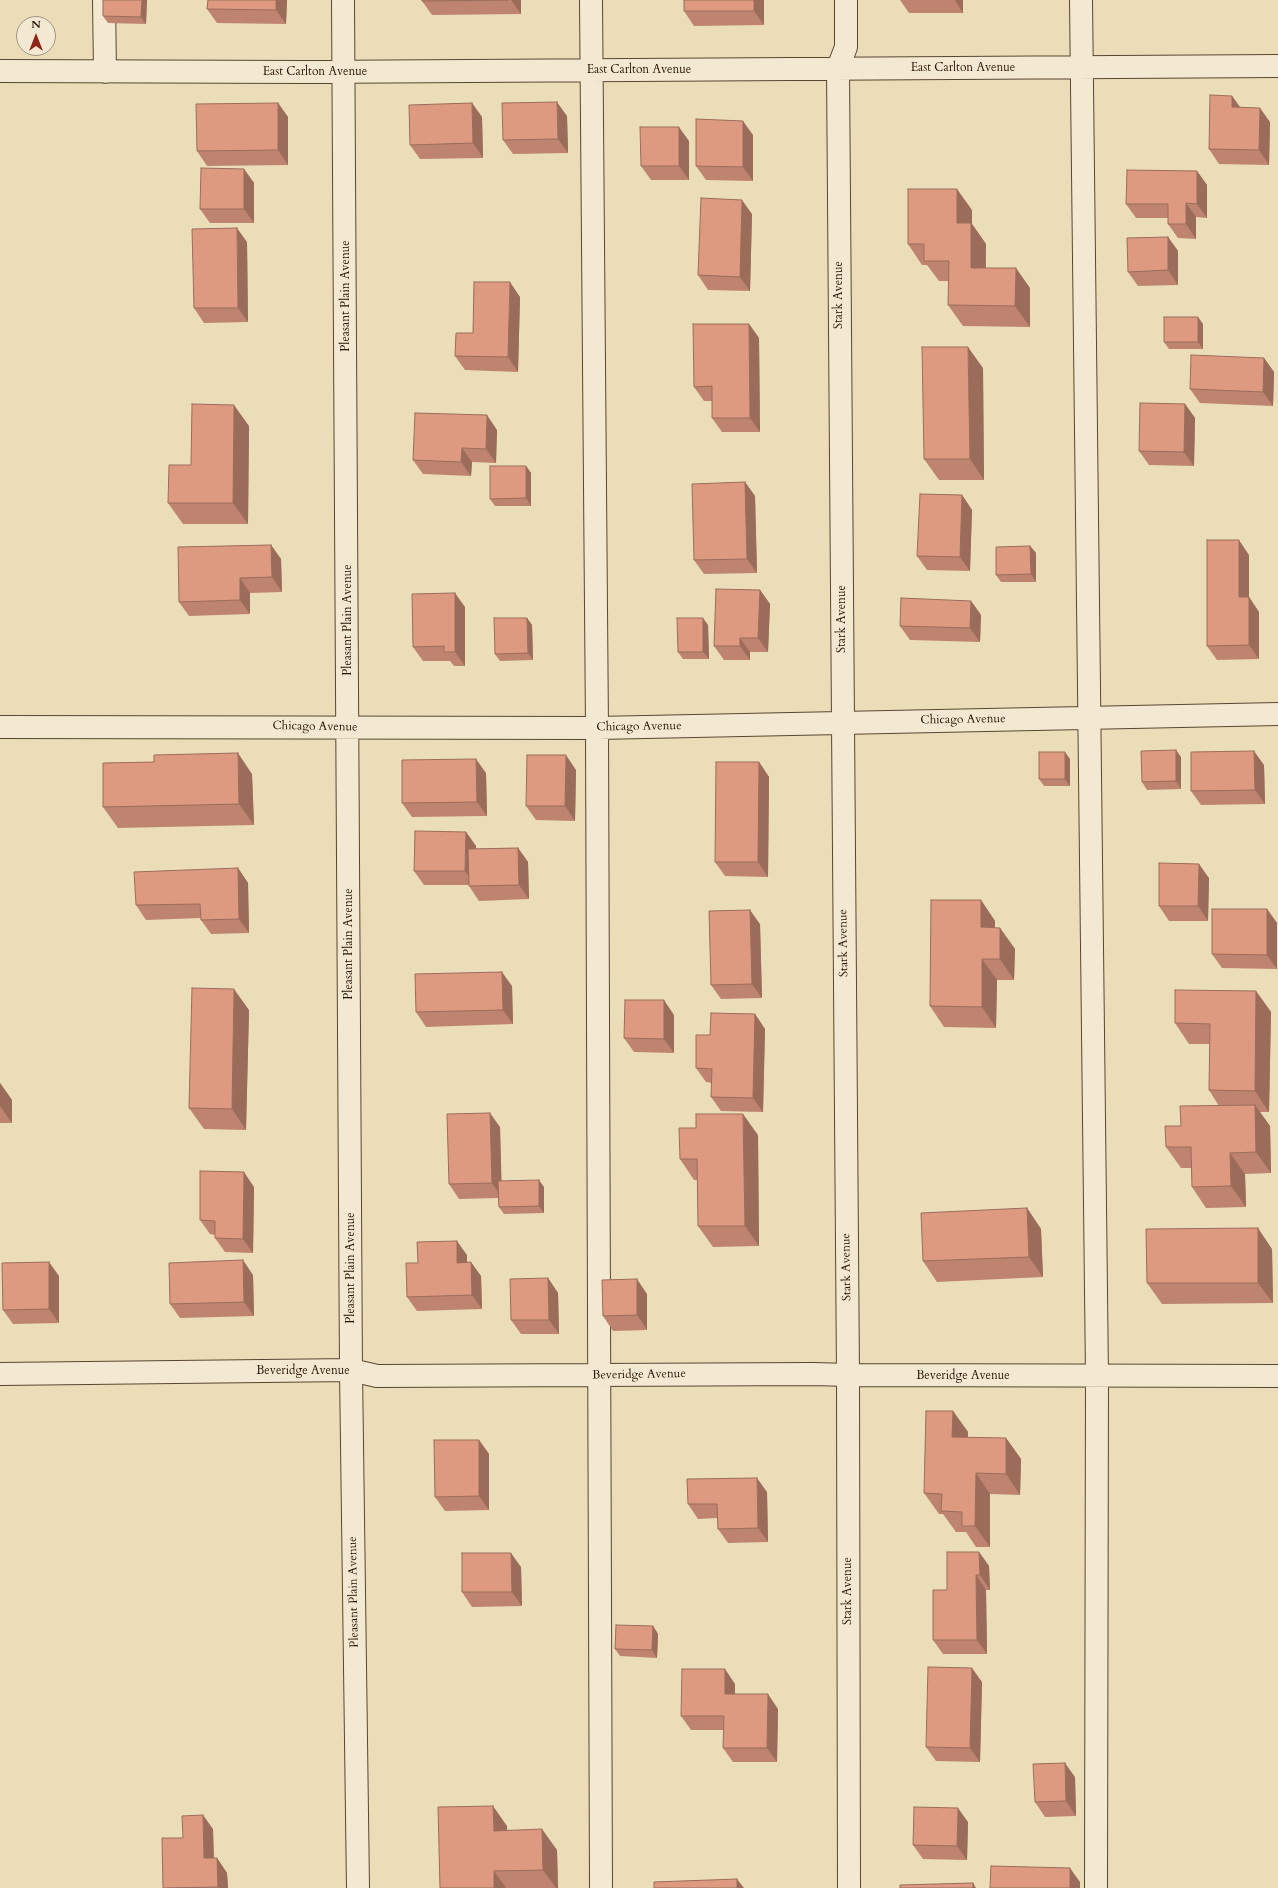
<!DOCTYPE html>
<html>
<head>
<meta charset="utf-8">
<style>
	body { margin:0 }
	#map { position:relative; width:1278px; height:1888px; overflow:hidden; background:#ecddb9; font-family:Cardo,serif }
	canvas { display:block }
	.north { position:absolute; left:16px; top:16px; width:40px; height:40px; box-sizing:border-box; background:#f3e9d2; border:1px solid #a1937f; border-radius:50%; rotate:0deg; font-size:11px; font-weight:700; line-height:16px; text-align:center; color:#271303 }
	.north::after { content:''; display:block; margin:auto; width:14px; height:18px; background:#8f2418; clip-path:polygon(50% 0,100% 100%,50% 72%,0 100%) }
</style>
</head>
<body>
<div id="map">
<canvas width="1278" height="1888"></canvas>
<div class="north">N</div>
</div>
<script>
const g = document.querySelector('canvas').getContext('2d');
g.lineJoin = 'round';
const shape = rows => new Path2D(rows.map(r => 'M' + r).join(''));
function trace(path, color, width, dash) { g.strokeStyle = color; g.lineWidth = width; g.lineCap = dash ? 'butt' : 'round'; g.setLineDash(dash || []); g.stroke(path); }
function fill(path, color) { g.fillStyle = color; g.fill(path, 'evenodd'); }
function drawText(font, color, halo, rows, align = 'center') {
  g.font = font + ' Cardo,serif'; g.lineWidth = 4; g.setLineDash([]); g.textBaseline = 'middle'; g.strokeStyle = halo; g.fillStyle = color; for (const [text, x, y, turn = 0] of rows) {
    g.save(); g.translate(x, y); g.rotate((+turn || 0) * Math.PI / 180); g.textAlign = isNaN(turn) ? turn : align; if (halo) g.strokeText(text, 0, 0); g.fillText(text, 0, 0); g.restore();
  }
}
const minor = shape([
	[104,0,105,72],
	[343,0,351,1370,358,1888],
	[591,0,597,728,601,1888],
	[846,0,846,47,838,68,848,1375,849,1888],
	[1081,0,1097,1376,1096,1888],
	[0,71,307,72,1278,66],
	[0,727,597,728,1278,714],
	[0,1374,351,1370,377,1376,814,1374,848,1375,1278,1376]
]);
trace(minor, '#584630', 24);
trace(minor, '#f3e9d2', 22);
fill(shape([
	[103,0,147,0,146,24,108,23,103,16],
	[208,0,287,0,286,24,217,23,207,9],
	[521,0,521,14,432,15,422,1],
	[684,0,764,0,764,25,694,26,684,11],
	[900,0,963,0,963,13,909,13],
	[1232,96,1240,107,1270,122,1269,165,1219,164,1209,149],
	[278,103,288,117,288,165,207,166,197,151],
	[472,103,482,117,483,158,420,159,410,145],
	[567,116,568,153,513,154,503,140],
	[753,135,753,181,706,180,696,166],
	[689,141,689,180,651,180,641,166],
	[244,169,254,183,254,223,210,223,200,209],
	[1197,171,1207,185,1207,218,1196,217,1196,239,1178,238,1168,224,1168,218,1136,218,1126,204],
	[972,210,972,224,986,244,986,268,1030,288,1030,327,963,326,948,305,949,281,939,281,927,265,922,265,908,244],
	[752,214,750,291,708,290,698,275],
	[1168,237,1178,251,1178,285,1138,286,1128,272],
	[247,242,248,322,204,323,194,308],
	[520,297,518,372,465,370,455,356,473,333],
	[749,324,759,338,760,432,722,432,712,418,712,401,704,401,694,387],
	[1203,324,1203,349,1169,349,1164,342],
	[1264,358,1274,372,1273,406,1200,403,1190,389],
	[983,368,984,480,939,480,924,459],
	[1185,404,1195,418,1194,466,1149,465,1139,451],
	[249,426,248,524,183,524,168,503,191,465],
	[497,430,496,463,472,462,471,476,423,474,413,460],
	[526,466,531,473,531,506,495,506,490,499],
	[745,482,755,496,757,573,704,574,694,560],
	[962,495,972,510,970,571,927,570,917,556],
	[271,545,281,559,282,592,250,593,250,614,189,616,179,602],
	[1030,546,1036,553,1036,582,1001,582,996,575],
	[1249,555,1249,597,1259,612,1259,659,1217,660,1207,646],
	[760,590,770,604,768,652,750,652,750,660,724,660,714,646],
	[971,601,981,615,980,642,910,640,900,626],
	[465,607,465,666,454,666,450,661,423,661,413,647],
	[527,618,532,625,533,660,500,661,495,654],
	[708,625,709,659,683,659,678,652],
	[1181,757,1181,789,1147,790,1142,782],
	[1070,759,1070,786,1044,786,1039,779],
	[759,762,769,777,768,877,725,876,715,862],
	[1264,765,1265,804,1201,805,1191,791],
	[576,770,575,821,536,820,526,806],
	[486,773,487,816,412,817,402,803],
	[252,774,254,825,118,828,103,807],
	[466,832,476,846,476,849,518,848,528,862,529,899,479,901,469,886,469,885,424,885,414,871],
	[238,868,248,883,249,933,211,934,201,920,201,918,146,920,136,905],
	[1209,878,1208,921,1169,921,1159,906],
	[981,900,995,921,995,928,1000,928,1015,949,1014,980,997,980,996,1028,944,1027,930,1006],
	[1267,909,1277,923,1277,969,1222,968,1212,954],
	[760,924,762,998,721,999,711,985],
	[512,986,513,1024,426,1027,416,1012],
	[1256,991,1271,1012,1269,1112,1260,1112,1270,1126,1271,1173,1245,1174,1246,1207,1206,1208,1192,1187,1191,1168,1181,1168,1166,1147,1181,1126,1219,1106,1209,1090,1210,1044,1189,1044,1175,1023],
	[249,1010,246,1130,204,1129,189,1108],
	[755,1014,765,1029,763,1112,721,1111,711,1097,712,1083,706,1082,696,1068,710,1035],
	[674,1015,674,1053,634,1052,624,1038],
	[0,1083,12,1100,12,1123,0,1123],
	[500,1127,501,1181,544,1187,544,1213,504,1214,499,1207,498,1198,459,1199,449,1184],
	[696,1128,758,1135,759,1246,713,1247,698,1226,698,1180,694,1180,680,1159],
	[254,1187,253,1253,225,1252,215,1238,215,1235,210,1234,200,1220],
	[1027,1208,1041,1229,1043,1277,937,1282,923,1261],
	[1272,1249,1273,1303,1162,1304,1147,1283],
	[467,1255,467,1262,481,1276,482,1309,417,1311,407,1297,418,1263],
	[253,1275,254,1316,180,1318,170,1304],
	[59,1276,59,1323,13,1324,3,1310],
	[548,1278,558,1293,559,1334,521,1334,511,1320],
	[647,1294,647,1330,613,1331,603,1316],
	[953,1411,968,1432,967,1438,1006,1438,1021,1459,1020,1495,990,1494,990,1547,976,1547,966,1532,956,1532,943,1514,939,1514,924,1493],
	[479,1440,489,1454,489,1510,445,1511,435,1497],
	[767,1492,768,1542,728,1543,718,1529,717,1518,698,1519,688,1504],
	[979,1552,989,1566,990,1590,986,1590,987,1654,943,1654,933,1640],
	[521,1567,522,1606,472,1607,462,1592],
	[653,1626,658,1634,657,1658,620,1656,615,1649],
	[982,1682,980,1762,936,1761,926,1747],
	[735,1684,735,1694,778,1709,777,1762,733,1762,723,1748,724,1730,691,1730,681,1716],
	[1075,1777,1076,1816,1045,1817,1035,1802],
	[968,1822,967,1860,923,1859,913,1845],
	[507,1826,507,1830,557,1850,558,1888,440,1888],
	[213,1829,214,1858,217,1858,227,1873,228,1888,163,1888,183,1838]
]), '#be846f');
fill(shape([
	[142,0,147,0,146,24,141,17],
	[276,0,287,0,286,24,276,10],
	[511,0,521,0,521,14],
	[754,0,764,0,764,25,754,11],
	[955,0,963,0,963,13],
	[1232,96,1242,110,1232,107],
	[557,102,567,116,568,153,558,139],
	[278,103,288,117,288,165,278,150],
	[472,103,482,117,483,158,473,143],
	[1260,108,1270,122,1269,165,1259,150],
	[743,121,753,135,753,181,743,167],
	[679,127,689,141,689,180,679,166],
	[244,169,254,183,254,223,244,209],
	[1197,171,1207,185,1207,218,1197,204],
	[957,189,972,210,972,224,986,244,985,288,971,268,957,223],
	[742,200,752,214,750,291,740,277],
	[1186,203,1196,217,1196,239,1186,224],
	[237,228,247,242,248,322,238,308],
	[1168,237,1178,251,1178,285,1168,270],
	[1016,268,1030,288,1030,327,1015,306],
	[510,282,520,297,518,372,508,357],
	[1198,317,1203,324,1203,349,1198,342],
	[749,324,759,338,760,432,750,418],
	[968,347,983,368,984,480,970,459],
	[1264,358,1274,372,1273,406,1263,392],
	[1185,404,1195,418,1194,466,1184,452],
	[234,405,249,426,248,524,233,503],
	[487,415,497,430,496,463,486,449],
	[462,448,472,462,471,476,461,462],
	[526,466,531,473,531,506,526,498],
	[745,482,755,496,757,573,747,559],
	[962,495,972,510,970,571,960,557],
	[1239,540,1249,555,1249,612,1239,597],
	[271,545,281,559,282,592,272,577],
	[1030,546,1036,553,1036,582,1031,574],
	[240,578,250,593,250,614,240,600],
	[760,590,770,604,768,652,758,638],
	[455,593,465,607,465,666,455,652],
	[1249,597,1259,612,1259,659,1249,645],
	[971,601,981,615,980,642,970,628],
	[527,618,532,625,533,660,528,653],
	[703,618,708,625,709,659,703,652],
	[740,638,750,652,750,660,740,646],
	[1176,750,1181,757,1181,789,1176,781],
	[1254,751,1264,765,1265,804,1255,790],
	[1065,752,1070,759,1070,786,1065,779],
	[238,753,252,774,254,825,239,804],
	[566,755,576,770,575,821,565,806],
	[476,759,486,773,487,816,477,802],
	[759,762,769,777,768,877,758,862],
	[466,832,476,846,475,885,465,871],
	[518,848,528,862,529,899,519,885],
	[1199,864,1209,878,1208,921,1198,906],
	[238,868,248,883,249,933,239,919],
	[981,900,995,921,995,948,981,927],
	[1267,909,1277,923,1277,969,1267,955],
	[750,910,760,924,762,998,752,984],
	[1000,928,1015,949,1014,980,1000,959],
	[982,959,997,980,996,1028,982,1007],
	[502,972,512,986,513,1024,503,1010],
	[234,989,249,1010,246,1130,232,1109],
	[1256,991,1271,1012,1269,1112,1255,1091],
	[664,1000,674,1015,674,1053,664,1039],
	[755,1014,765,1029,763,1112,753,1098],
	[0,1083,12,1100,12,1123,0,1106],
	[1255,1105,1270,1126,1271,1173,1256,1152],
	[490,1113,500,1127,502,1198,492,1183],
	[743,1114,758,1135,759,1246,745,1226],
	[1230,1153,1245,1174,1246,1207,1231,1186],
	[244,1172,254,1187,253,1253,243,1239],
	[539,1180,544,1187,544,1213,539,1206],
	[1027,1208,1041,1229,1043,1277,1029,1257],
	[1258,1228,1272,1249,1273,1303,1258,1283],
	[457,1241,467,1255,467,1277,457,1263],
	[243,1260,253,1275,254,1316,244,1302],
	[49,1262,59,1276,59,1323,49,1309],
	[471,1262,481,1276,482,1309,472,1295],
	[548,1278,558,1293,559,1334,549,1320],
	[637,1279,647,1294,647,1330,637,1315],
	[953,1411,968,1432,967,1458,952,1437],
	[1006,1438,1021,1459,1020,1495,1006,1474],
	[479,1440,489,1454,489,1510,479,1496],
	[976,1473,990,1494,990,1547,975,1526],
	[757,1478,767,1492,768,1542,758,1528],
	[979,1552,989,1566,990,1590,980,1575],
	[511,1553,521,1567,522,1606,512,1592],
	[976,1575,986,1590,987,1654,977,1640],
	[653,1626,658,1634,657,1658,652,1650],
	[972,1668,982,1682,980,1762,970,1748],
	[725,1669,735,1684,735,1708,725,1694],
	[768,1694,778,1709,777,1762,767,1748],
	[1065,1763,1075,1777,1076,1816,1066,1801],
	[493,1806,507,1826,508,1851,494,1831],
	[958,1808,968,1822,967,1860,957,1846],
	[203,1815,213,1829,214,1873,204,1858],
	[542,1829,557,1850,558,1888,556,1888,543,1870],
	[217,1858,227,1873,228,1888,219,1888,218,1887],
	[1070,1868,1080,1882,1080,1888,1070,1888],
	[494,1871,506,1888,494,1888],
	[737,1879,744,1888,737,1888],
	[973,1883,976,1888,973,1888]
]), '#9b6c5a');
const building = shape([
	[103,0,142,0,141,17,103,16,103,0],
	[208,0,276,0,276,10,207,9,208,0],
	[422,0,509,0,422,1,422,0],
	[684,0,754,0,754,11,684,11,684,0],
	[1210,95,1232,96,1232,107,1260,108,1259,150,1209,149,1210,95],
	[557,102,558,139,503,140,502,103,557,102],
	[278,103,278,150,197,151,196,104,278,103],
	[472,103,473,143,410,145,409,105,472,103],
	[696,119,743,121,743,167,696,166,696,119],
	[640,127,679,127,679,166,641,166,640,127],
	[201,168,244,169,244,209,200,209,201,168],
	[1127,170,1197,171,1197,204,1186,203,1186,224,1168,224,1168,204,1126,204,1127,170],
	[908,189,957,189,957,223,971,223,971,268,1016,268,1015,306,948,305,949,261,924,261,924,244,908,244,908,189],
	[701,198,742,200,740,277,698,275,701,198],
	[237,228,238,308,194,308,192,229,237,228],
	[1168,237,1168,270,1128,272,1127,238,1168,237],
	[474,282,510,282,508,357,455,356,456,333,473,333,474,282],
	[1164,317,1198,317,1198,342,1164,342,1164,317],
	[693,324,749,324,750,418,712,418,712,386,694,387,693,324],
	[922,347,968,347,970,459,924,459,922,347],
	[1191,355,1264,358,1263,392,1190,389,1191,355],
	[1140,403,1185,404,1184,452,1139,451,1140,403],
	[192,404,234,405,233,503,168,503,169,465,191,465,192,404],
	[415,413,487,415,486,449,462,448,461,462,413,460,415,413],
	[490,466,526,466,526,498,490,499,490,466],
	[745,482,747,559,694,560,692,484,745,482],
	[920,494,962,495,960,557,917,556,920,494],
	[1207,540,1239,540,1239,597,1249,597,1249,645,1207,646,1207,540],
	[271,545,272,577,240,578,240,600,179,602,178,547,271,545],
	[1030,546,1031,574,996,575,996,547,1030,546],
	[716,589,760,590,758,638,740,638,740,646,714,646,716,589],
	[455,593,455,652,444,652,444,646,413,647,412,594,455,593],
	[901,598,971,601,970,628,900,626,901,598],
	[494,618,527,618,528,653,495,654,494,618],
	[677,618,703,618,703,652,678,652,677,618],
	[1176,750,1176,781,1142,782,1141,751,1176,750],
	[1254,751,1255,790,1191,791,1191,752,1254,751],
	[1039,752,1065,752,1065,779,1039,779,1039,752],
	[238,753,239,804,103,807,103,763,154,762,154,755,238,753],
	[527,755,566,755,565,806,526,806,527,755],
	[476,759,477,802,402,803,402,760,476,759],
	[716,762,759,762,758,862,715,862,716,762],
	[415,831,466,832,465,871,414,871,415,831],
	[518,848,519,885,469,886,468,849,518,848],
	[1159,863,1199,864,1198,906,1159,906,1159,863],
	[238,868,239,919,201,920,200,904,136,905,134,872,238,868],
	[931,900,981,900,981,927,1000,928,1000,959,982,959,982,1007,930,1006,931,900],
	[1212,909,1267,909,1267,955,1212,954,1212,909],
	[750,910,752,984,711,985,709,911,750,910],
	[502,972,503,1010,416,1012,415,974,502,972],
	[192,988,234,989,232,1109,189,1108,192,988],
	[1175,990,1256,991,1255,1091,1209,1090,1210,1024,1175,1023,1175,990],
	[625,1000,664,1000,664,1039,624,1038,625,1000],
	[711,1013,755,1014,753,1098,711,1097,712,1069,696,1068,696,1035,710,1035,711,1013],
	[1255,1105,1256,1152,1230,1153,1231,1186,1192,1187,1191,1147,1166,1147,1165,1126,1181,1126,1180,1106,1255,1105],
	[490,1113,492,1183,449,1184,447,1114,490,1113],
	[696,1114,743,1114,745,1226,698,1226,697,1159,680,1159,679,1128,696,1128,696,1114],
	[200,1171,244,1172,243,1239,215,1238,215,1221,200,1220,200,1171],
	[539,1180,539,1206,499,1207,498,1181,539,1180],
	[1027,1208,1029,1257,923,1261,921,1213,1027,1208],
	[1258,1228,1258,1283,1147,1283,1146,1229,1258,1228],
	[457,1241,457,1263,471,1262,472,1295,407,1297,406,1263,418,1263,417,1242,457,1241],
	[243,1260,244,1302,170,1304,169,1263,243,1260],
	[49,1262,49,1309,3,1310,2,1263,49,1262],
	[548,1278,549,1320,511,1320,510,1279,548,1278],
	[637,1279,637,1315,603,1316,602,1280,637,1279],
	[926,1411,953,1411,952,1437,1006,1438,1006,1474,976,1473,975,1526,962,1526,962,1512,941,1511,942,1494,924,1493,926,1411],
	[434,1440,479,1440,479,1496,435,1497,434,1440],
	[757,1478,758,1528,718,1529,717,1504,688,1504,687,1479,757,1478],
	[947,1552,979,1552,980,1575,976,1575,977,1640,933,1640,933,1590,947,1590,947,1552],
	[462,1553,511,1553,512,1592,462,1592,462,1553],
	[616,1625,653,1626,652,1650,615,1649,616,1625],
	[928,1667,972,1668,970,1748,926,1747,928,1667],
	[682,1669,725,1669,725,1694,768,1694,767,1748,723,1748,724,1716,681,1716,682,1669],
	[1065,1763,1066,1801,1035,1802,1033,1764,1065,1763],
	[493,1806,494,1831,542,1829,543,1870,494,1871,494,1888,440,1888,438,1807,493,1806],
	[914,1807,958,1808,957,1846,913,1845,914,1807],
	[203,1815,204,1858,217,1858,218,1887,163,1888,162,1838,183,1838,182,1816,203,1815],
	[991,1866,1070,1868,1070,1888,990,1888,991,1866],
	[737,1879,737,1888,654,1888,654,1882,737,1879],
	[973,1883,973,1888,900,1888,900,1885,973,1883]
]);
fill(building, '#dd9a81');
trace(building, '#9b6c5a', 1);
drawText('12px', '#271303', '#f3e9d2', [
	["East Carlton Avenue",963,68],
	["East Carlton Avenue",639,70],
	["East Carlton Avenue",315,72],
	["Stark Avenue",839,295,-90],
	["Pleasant Plain Avenue",346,296,-90],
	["Stark Avenue",842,619,-90],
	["Pleasant Plain Avenue",348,620,-90],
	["Chicago Avenue",963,720,-1],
	["Chicago Avenue",315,727,1],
	["Chicago Avenue",639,727,-1],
	["Stark Avenue",844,943,-91],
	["Pleasant Plain Avenue",349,944,-90],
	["Stark Avenue",847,1267,-91],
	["Pleasant Plain Avenue",351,1268,-90],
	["Beveridge Avenue",303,1371],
	["Beveridge Avenue",639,1375,-1],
	["Beveridge Avenue",963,1376],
	["Stark Avenue",848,1591,-90],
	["Pleasant Plain Avenue",354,1592,-91]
]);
</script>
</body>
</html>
